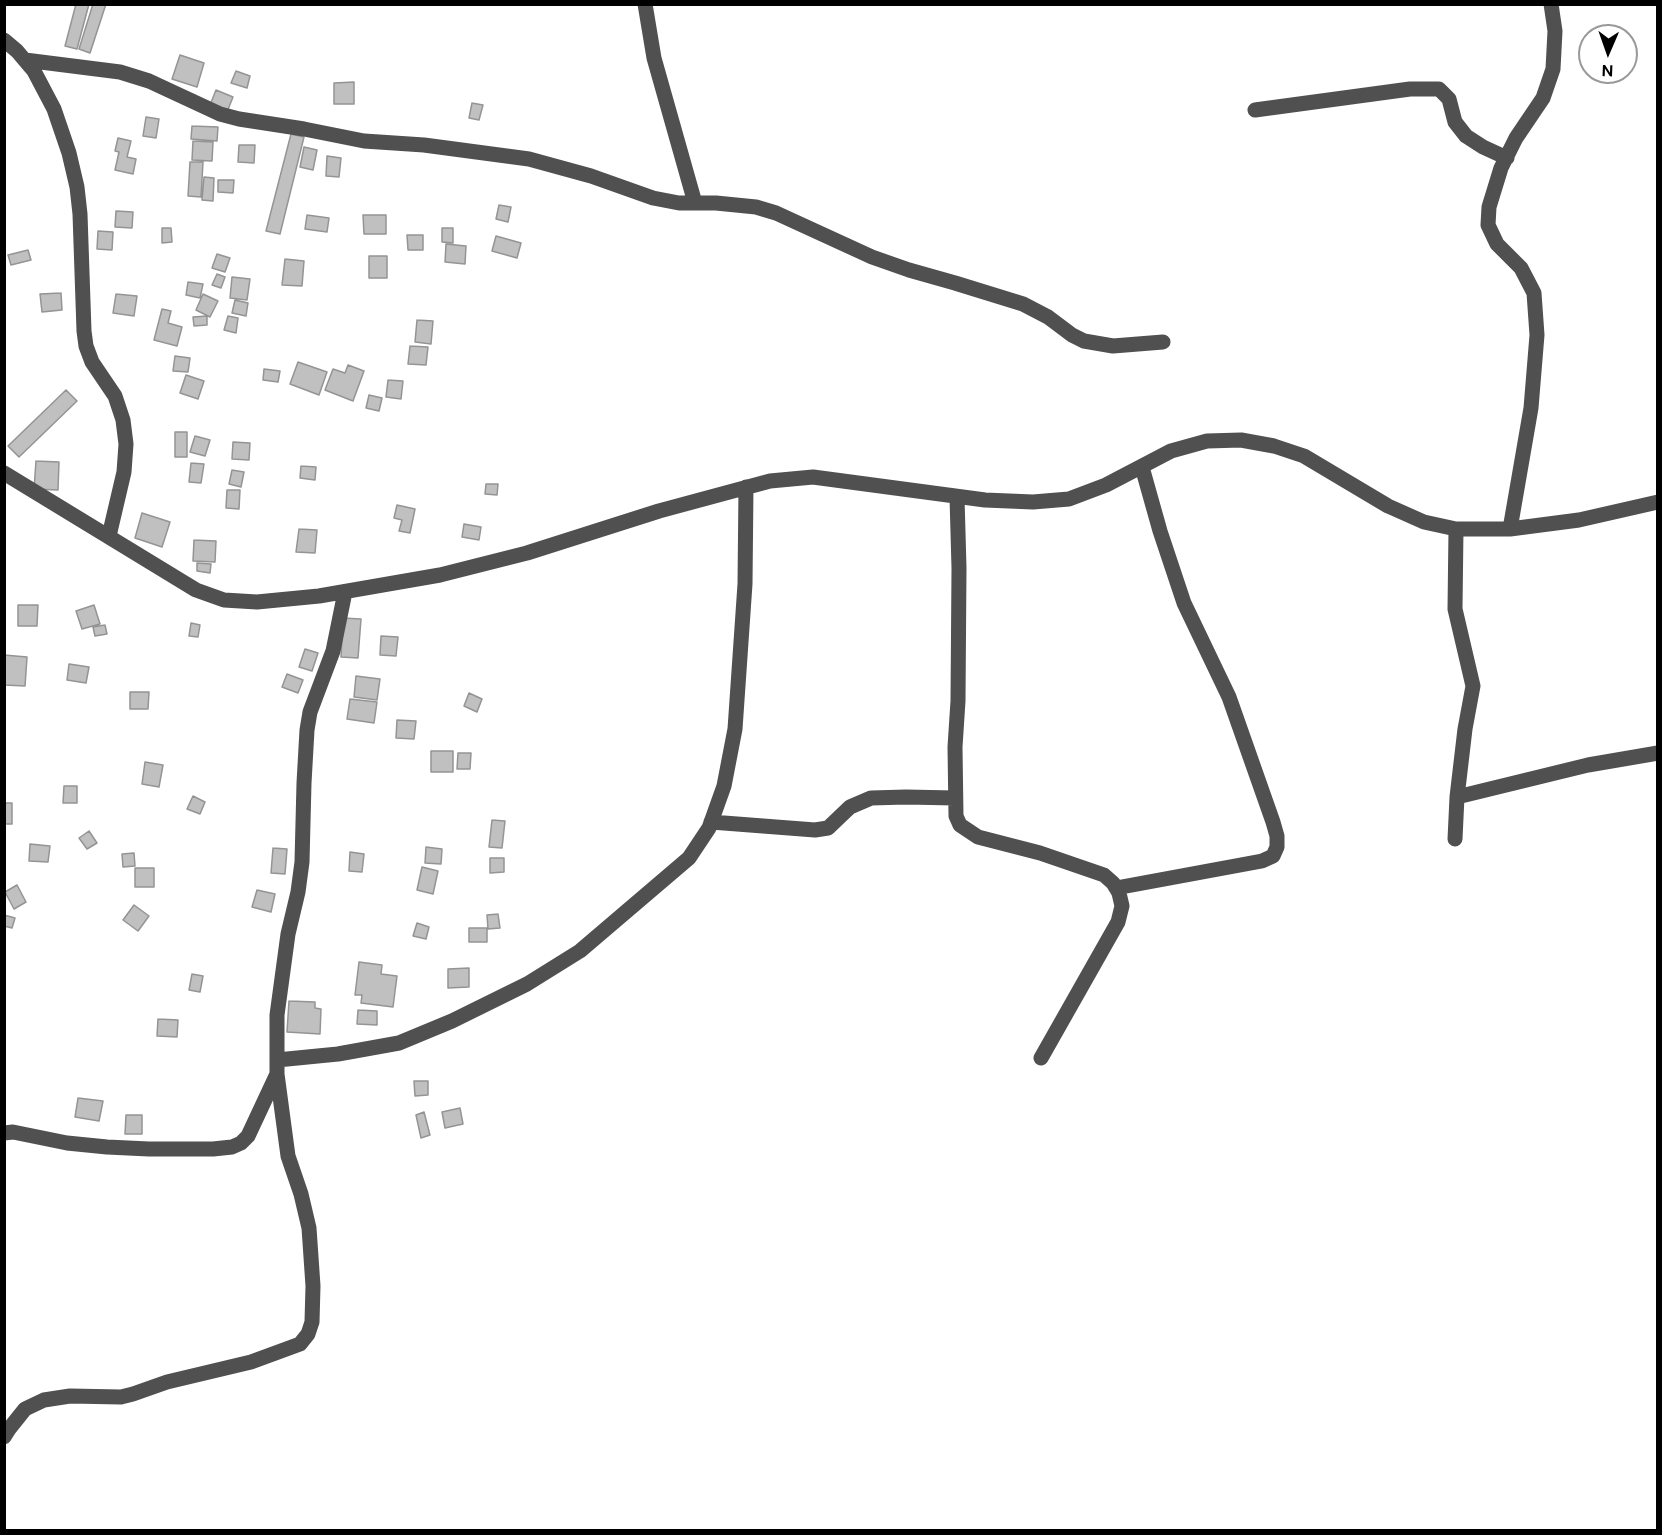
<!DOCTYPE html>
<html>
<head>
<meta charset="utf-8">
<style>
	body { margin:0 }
	#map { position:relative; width:1662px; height:1535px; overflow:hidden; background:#fff; font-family:"DM Sans",sans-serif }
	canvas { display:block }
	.frame { position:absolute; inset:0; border:6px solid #000; pointer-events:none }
	.north { position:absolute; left:1578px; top:24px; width:60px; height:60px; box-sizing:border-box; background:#fff; border:2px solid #999; border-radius:50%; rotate:182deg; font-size:16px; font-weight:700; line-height:24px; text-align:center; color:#000 }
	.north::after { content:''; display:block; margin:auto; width:21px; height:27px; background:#000; clip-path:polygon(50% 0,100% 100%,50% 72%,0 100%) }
</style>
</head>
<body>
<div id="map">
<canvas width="1662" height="1535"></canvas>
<div class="frame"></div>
<div class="north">N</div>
</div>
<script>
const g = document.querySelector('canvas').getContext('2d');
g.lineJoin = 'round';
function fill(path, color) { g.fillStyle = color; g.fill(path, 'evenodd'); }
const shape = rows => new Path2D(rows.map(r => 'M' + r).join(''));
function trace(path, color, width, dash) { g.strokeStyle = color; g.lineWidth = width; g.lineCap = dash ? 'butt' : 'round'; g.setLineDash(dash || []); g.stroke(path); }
const building = shape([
	[76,4,89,4,77,49,65,46,76,4],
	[93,4,106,4,90,53,79,49,93,4],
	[180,55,204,63,197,87,172,79,180,55],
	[236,71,250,76,247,88,231,83,236,71],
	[354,82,354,104,334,104,334,83,354,82],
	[216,90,233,97,227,112,210,105,216,90],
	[472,103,483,105,479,120,469,118,472,103],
	[146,117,159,119,156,138,143,136,146,117],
	[192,126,218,127,217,141,191,139,192,126],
	[291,134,304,137,280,234,266,231,291,134],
	[118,138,131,141,127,157,136,159,133,174,115,170,119,152,115,151,118,138],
	[193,141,213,142,212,161,192,160,193,141],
	[239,145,255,145,254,163,238,162,239,145],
	[304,147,317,150,313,170,300,167,304,147],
	[327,156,341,158,339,177,326,176,327,156],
	[190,162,203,162,201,197,188,196,190,162],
	[204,177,214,178,213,201,202,200,204,177],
	[218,180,234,180,233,193,218,192,218,180],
	[499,205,511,207,508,222,496,219,499,205],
	[116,211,133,212,132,228,115,227,116,211],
	[307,215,329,218,327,232,305,229,307,215],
	[363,215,386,215,386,234,364,234,363,215],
	[162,228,171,228,172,242,162,243,162,228],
	[442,228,453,228,453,243,442,242,442,228],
	[98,231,113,232,112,250,97,249,98,231],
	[407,235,423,235,423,250,408,250,407,235],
	[496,236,521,243,517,258,492,251,496,236],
	[446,244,466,246,465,264,445,262,446,244],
	[28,250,31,260,11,265,8,255,28,250],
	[217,254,230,258,225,272,212,268,217,254],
	[369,256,387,256,387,278,369,278,369,256],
	[285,259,304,261,302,286,282,285,285,259],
	[217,274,225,277,221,288,212,285,217,274],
	[232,277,250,279,247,300,230,298,232,277],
	[188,282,203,284,200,298,186,295,188,282],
	[61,293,62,310,42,312,40,294,61,293],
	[116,294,137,296,134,316,113,313,116,294],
	[203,294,218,301,210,317,196,310,203,294],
	[235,300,248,303,246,316,232,313,235,300],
	[162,309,171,311,168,323,182,327,177,346,154,340,162,309],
	[207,316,207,325,194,326,193,317,207,316],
	[228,316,238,318,236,333,224,330,228,316],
	[417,320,433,321,431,344,415,342,417,320],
	[410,346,428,347,426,365,408,364,410,346],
	[175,356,190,358,188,372,173,371,175,356],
	[298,362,327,372,319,395,290,384,298,362],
	[348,365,364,371,353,401,325,390,333,369,345,373,348,365],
	[264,369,280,371,278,382,263,380,264,369],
	[186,375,204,381,198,399,180,393,186,375],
	[388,380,403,381,401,399,386,397,388,380],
	[66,390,77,401,19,457,8,446,66,390],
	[369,395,382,398,379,411,366,408,369,395],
	[175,432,187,432,187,457,175,457,175,432],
	[195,436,210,440,205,456,190,452,195,436],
	[233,442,250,443,249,460,232,459,233,442],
	[36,461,59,462,58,490,34,489,36,461],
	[191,463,204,464,201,483,189,482,191,463],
	[301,466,316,467,315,480,300,478,301,466],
	[232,470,244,472,241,487,229,484,232,470],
	[486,484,498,484,497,495,485,494,486,484],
	[227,490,240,490,239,509,226,508,227,490],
	[397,505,415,509,410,533,399,531,402,520,394,518,397,505],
	[142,513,170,522,162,547,135,538,142,513],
	[464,524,481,527,479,540,462,537,464,524],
	[299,529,317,530,315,553,296,552,299,529],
	[194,540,216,541,215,562,193,561,194,540],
	[197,563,211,564,210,573,197,571,197,563],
	[18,605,38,605,37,626,18,626,18,605],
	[94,605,100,624,82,629,76,611,94,605],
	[343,618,361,619,358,658,341,657,343,618],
	[191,623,200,625,198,637,189,636,191,623],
	[105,625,107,634,95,636,93,627,105,625],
	[381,636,398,637,396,656,380,655,381,636],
	[305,649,318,653,312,671,299,667,305,649],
	[4,655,27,657,25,686,4,685,4,655],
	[69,664,89,667,86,683,67,680,69,664],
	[287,674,303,680,298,693,282,687,287,674],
	[356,676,380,679,377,700,354,697,356,676],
	[130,692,149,692,148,709,130,709,130,692],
	[469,693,482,699,477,712,464,706,469,693],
	[350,699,377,702,374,723,347,719,350,699],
	[397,720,416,721,414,739,396,738,397,720],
	[431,751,453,751,453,772,431,772,431,751],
	[458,753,471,753,470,769,457,769,458,753],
	[145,762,163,765,159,787,142,784,145,762],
	[64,786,77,786,77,803,63,803,64,786],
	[193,796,205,802,200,814,187,809,193,796],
	[4,803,12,803,12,824,4,824,4,803],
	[492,820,505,821,502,848,489,847,492,820],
	[89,831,97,843,87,849,79,838,89,831],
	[30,844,50,846,48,862,29,861,30,844],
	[426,847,442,849,441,864,425,863,426,847],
	[273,848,287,849,285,874,271,873,273,848],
	[350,852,364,854,362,872,349,871,350,852],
	[134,853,135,866,123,867,122,854,134,853],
	[490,858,504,858,504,872,490,873,490,858],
	[422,867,438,871,433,894,417,890,422,867],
	[135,868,154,868,154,887,135,887,135,868],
	[17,885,26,902,14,909,5,892,17,885],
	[257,890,275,894,271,912,252,907,257,890],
	[134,905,149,916,138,931,123,920,134,905],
	[498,914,500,928,488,929,487,915,498,914],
	[4,915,15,918,12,928,4,926,4,915],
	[417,923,429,927,426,939,413,936,417,923],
	[469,928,487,928,487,942,469,942,469,928],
	[359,962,382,965,381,974,397,976,393,1007,361,1003,362,995,355,995,359,962],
	[469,968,469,987,448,988,448,969,469,968],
	[192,974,203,976,200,992,189,990,192,974],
	[289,1001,315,1002,315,1008,321,1009,320,1034,287,1032,289,1001],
	[358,1010,377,1011,377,1025,357,1024,358,1010],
	[158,1019,178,1020,177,1037,157,1036,158,1019],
	[414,1081,428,1081,428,1095,415,1096,414,1081],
	[78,1098,103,1101,99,1121,75,1117,78,1098],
	[460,1108,463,1124,445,1128,442,1112,460,1108],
	[424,1112,430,1135,421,1138,416,1115,424,1112],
	[126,1115,142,1115,142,1134,125,1134,126,1115]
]);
fill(building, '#c0c0c0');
trace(building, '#949494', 1.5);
trace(shape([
	[645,4,654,58,695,203],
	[4,40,17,51,34,71,54,109,69,153,77,187,80,214,84,331,86,346,92,362,115,396,123,420,126,444,124,472,109,536],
	[25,60,120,72,149,81,220,114,239,119,304,129,364,141,424,145,529,159,591,176,653,198,679,203,716,203,756,207,776,213,872,257,909,270,955,283,1023,304,1048,317,1072,335,1084,341,1113,346,1163,342],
	[1255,110,1410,89,1439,89,1449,99,1455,122,1466,136,1483,147,1507,158],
	[4,473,196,590,224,600,257,602,319,596,440,575,527,553,659,511,770,481,813,477,985,500,1033,502,1069,499,1106,485,1171,451,1207,441,1241,440,1274,446,1304,456,1388,506,1424,522,1456,529,1510,529,1579,520,1658,502],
	[957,497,959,568,958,701,955,747,956,816,960,825,978,837,1040,853,1104,875,1113,883,1119,893,1122,906,1118,922,1041,1058],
	[1510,529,1531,408,1537,335,1534,293,1521,268,1497,244,1488,225,1489,207,1501,168,1516,138,1543,98,1553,69,1555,31,1551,4],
	[1457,797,1588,765,1658,753],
	[711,822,815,830,828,828,850,807,871,798,906,797,955,798],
	[1455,839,1457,797,1465,729,1473,686,1455,609,1456,529],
	[1116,888,1262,861,1273,856,1277,847,1277,836,1273,822,1229,697,1184,603,1160,531,1142,467],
	[277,1060,338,1054,399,1043,452,1021,527,984,580,951,689,858,709,828,724,786,735,729,745,584,746,487],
	[4,1133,13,1132,67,1143,107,1147,149,1149,213,1149,232,1147,241,1143,248,1136,277,1074],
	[4,1437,9,1429,25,1409,44,1400,70,1396,121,1397,133,1394,167,1382,251,1362,300,1344,308,1334,312,1322,313,1286,309,1228,301,1194,288,1156,277,1074,277,1015,288,934,298,892,302,862,304,783,307,730,310,712,333,651,345,592]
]), '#505050', 15);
</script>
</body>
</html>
